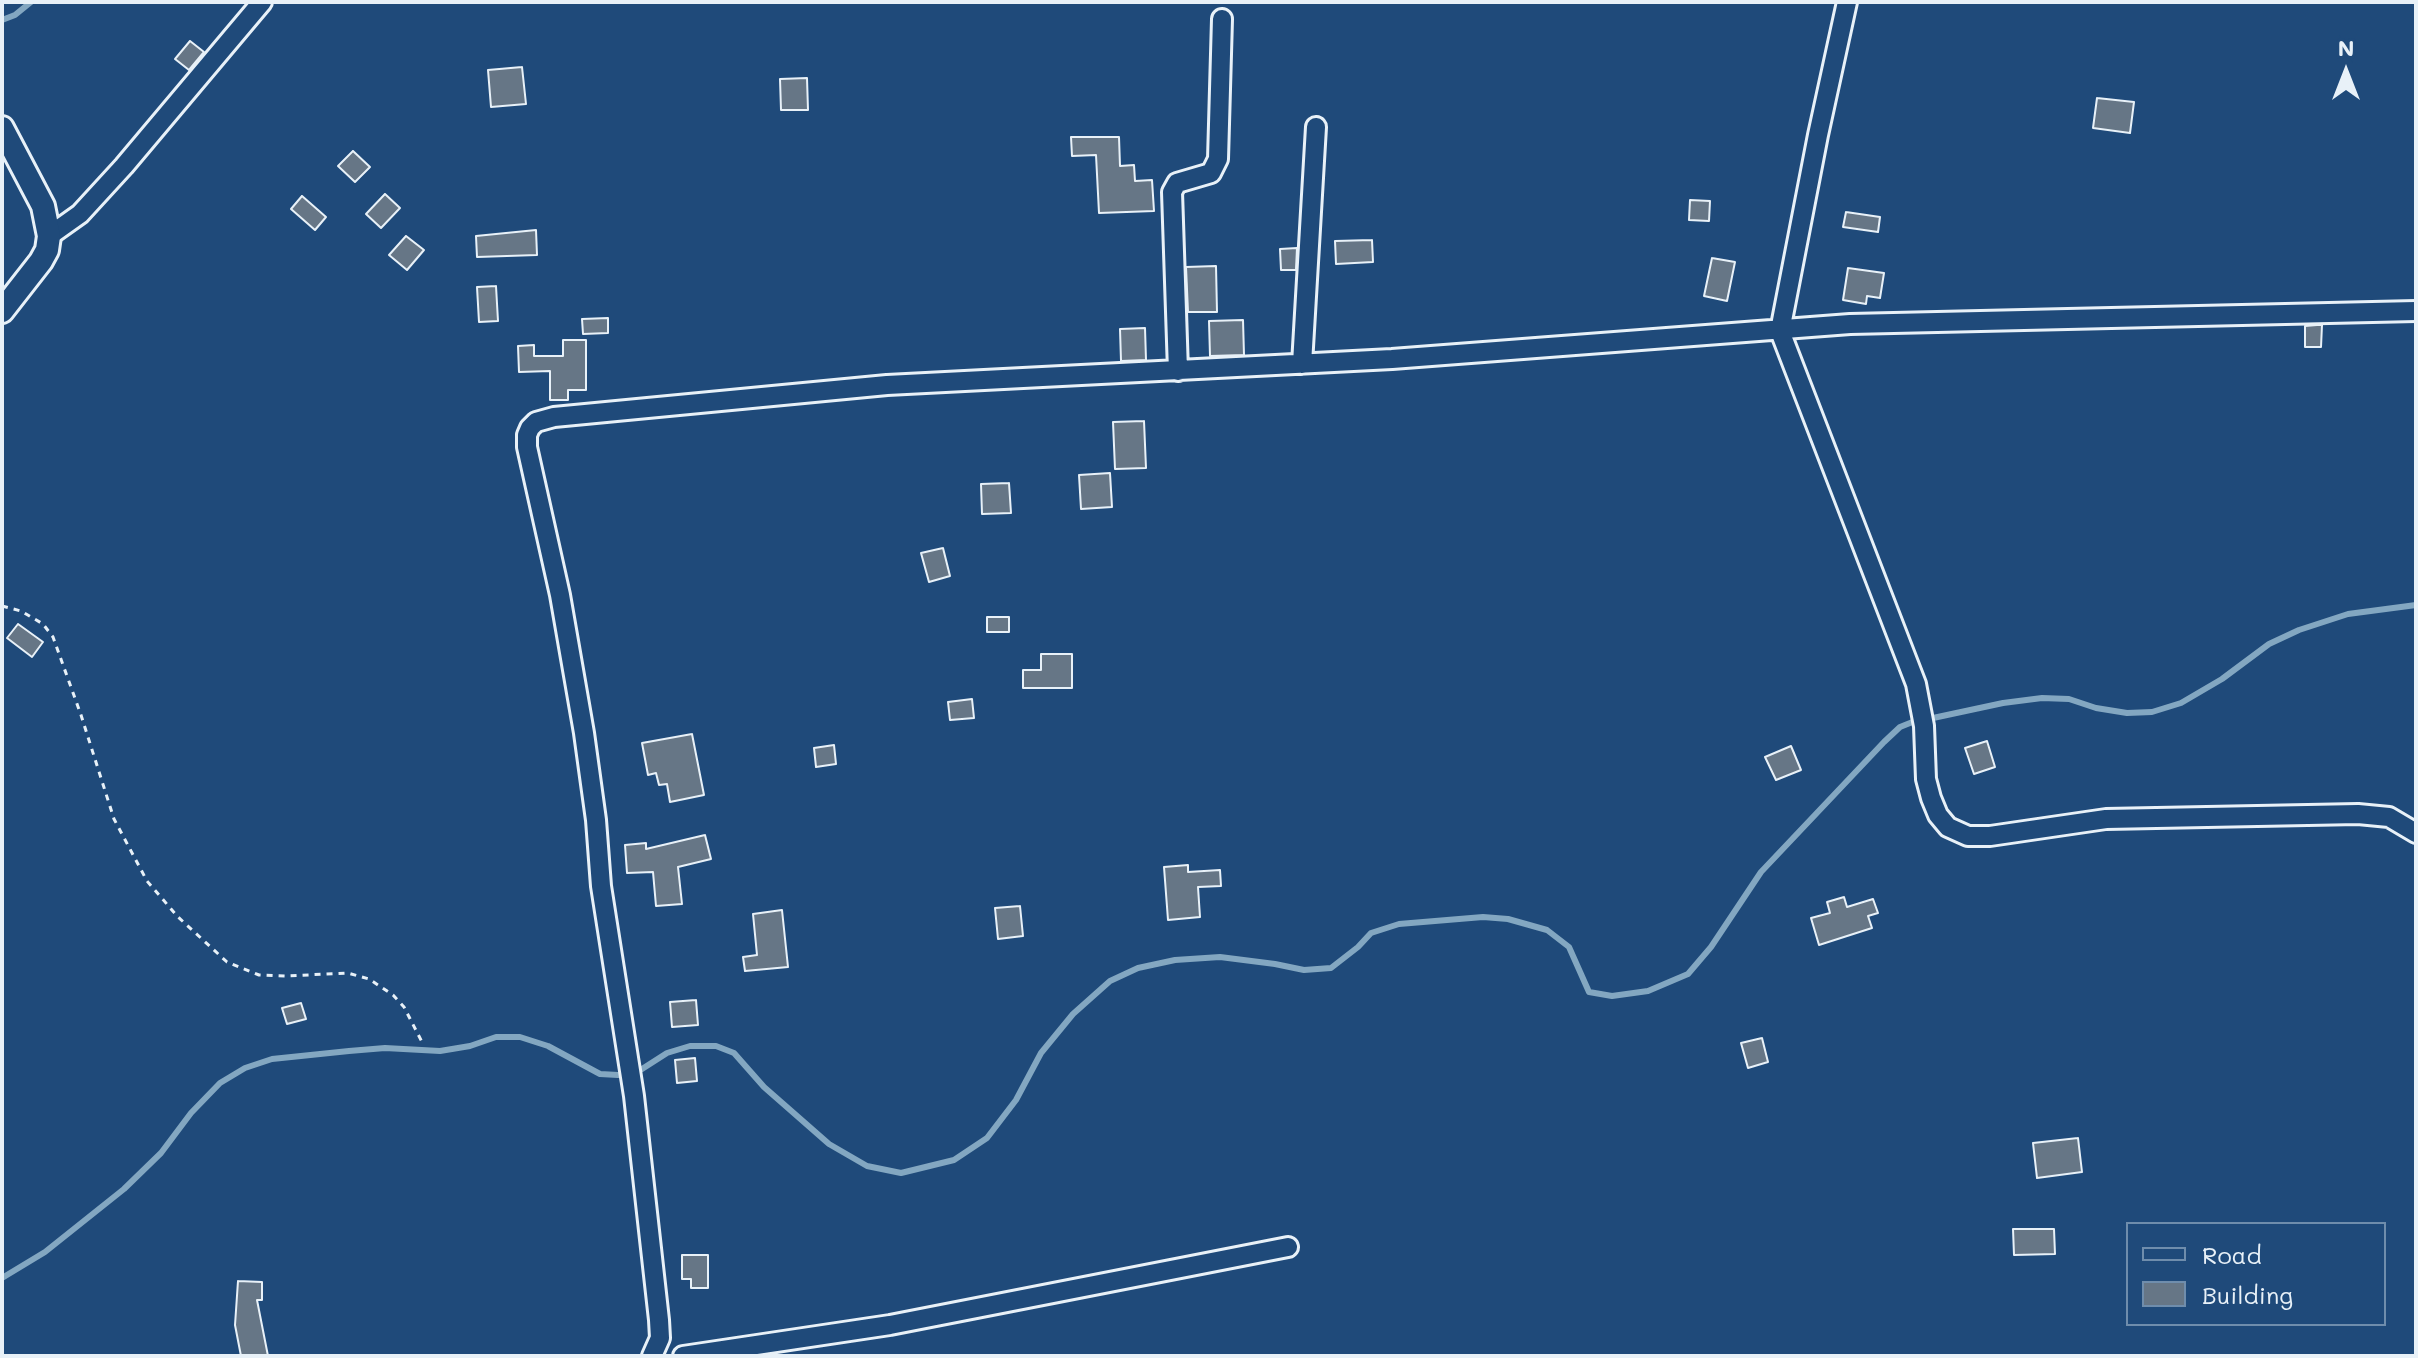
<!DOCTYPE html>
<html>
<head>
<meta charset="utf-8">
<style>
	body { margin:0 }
	#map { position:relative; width:2418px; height:1358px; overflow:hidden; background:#1f4a7a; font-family:Mali,sans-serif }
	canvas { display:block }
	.frame { position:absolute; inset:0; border:4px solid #e8f1f8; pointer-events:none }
	.legend { position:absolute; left:2126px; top:1222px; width:260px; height:104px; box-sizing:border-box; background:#1f4a7a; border:2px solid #6f8dac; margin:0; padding:10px 14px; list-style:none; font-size:24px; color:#e8f1f8 }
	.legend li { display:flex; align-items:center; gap:16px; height:40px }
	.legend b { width:40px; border:2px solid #6f8dac }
	.north { position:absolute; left:2306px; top:32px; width:80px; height:80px; -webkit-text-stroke:6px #1f4a7a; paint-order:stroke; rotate:0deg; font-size:22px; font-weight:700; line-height:32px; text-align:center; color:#e8f1f8 }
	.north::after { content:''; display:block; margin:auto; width:28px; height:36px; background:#e8f1f8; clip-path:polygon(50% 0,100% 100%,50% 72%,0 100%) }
</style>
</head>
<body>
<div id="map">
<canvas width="2418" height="1358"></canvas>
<div class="frame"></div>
<ul class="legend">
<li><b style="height:10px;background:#1f4a7a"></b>Road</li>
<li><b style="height:22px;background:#667686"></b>Building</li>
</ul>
<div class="north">N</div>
</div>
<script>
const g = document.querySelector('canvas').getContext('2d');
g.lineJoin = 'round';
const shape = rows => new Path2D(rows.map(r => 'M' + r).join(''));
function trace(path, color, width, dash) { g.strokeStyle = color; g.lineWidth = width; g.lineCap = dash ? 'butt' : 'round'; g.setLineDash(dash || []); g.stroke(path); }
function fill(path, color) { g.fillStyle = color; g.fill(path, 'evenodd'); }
trace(shape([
	[2,20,15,15,31,2],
	[1933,718,2003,703,2042,698,2069,699,2096,708,2127,713,2152,712,2181,703,2222,679,2269,644,2299,630,2348,614,2416,605],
	[642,1069,667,1053,690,1046,716,1046,734,1053,764,1087,829,1144,867,1166,901,1173,954,1160,987,1138,1016,1100,1041,1053,1073,1014,1110,981,1138,968,1175,960,1220,957,1275,964,1304,970,1331,968,1358,947,1371,933,1399,924,1483,917,1508,919,1547,930,1569,947,1589,992,1612,996,1648,991,1688,974,1711,947,1761,872,1884,742,1900,727,1915,721],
	[2,1278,45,1252,124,1189,161,1153,191,1113,220,1083,245,1068,272,1059,349,1051,385,1048,440,1051,470,1046,496,1037,520,1037,548,1046,600,1074,618,1075]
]), '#83a7c1', 6);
const building = shape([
	[190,41,204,52,189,70,175,59,190,41],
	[522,67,526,104,491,107,488,70,522,67],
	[807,78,808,110,781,110,780,79,807,78],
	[2097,98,2134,102,2130,133,2093,128,2097,98],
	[1071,137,1119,137,1120,166,1134,165,1135,181,1152,180,1154,211,1099,213,1096,155,1072,156,1071,137],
	[353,151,370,167,355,182,338,166,353,151],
	[385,194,400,208,381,228,366,214,385,194],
	[302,196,326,217,315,230,291,209,302,196],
	[1690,200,1710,201,1709,221,1689,220,1690,200],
	[1846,212,1880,217,1878,232,1843,227,1846,212],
	[536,230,537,255,477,257,476,236,536,230],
	[406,236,424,250,407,270,389,255,406,236],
	[1372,240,1373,262,1336,264,1335,241,1372,240],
	[1297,248,1296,270,1281,270,1280,249,1297,248],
	[1712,258,1735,262,1727,301,1704,296,1712,258],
	[1216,266,1217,312,1188,312,1186,267,1216,266],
	[1848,268,1884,273,1880,298,1867,296,1866,304,1843,300,1848,268],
	[496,286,498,321,479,322,477,287,496,286],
	[608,318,608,333,583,334,582,319,608,318],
	[1243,320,1244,355,1210,356,1209,321,1243,320],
	[2317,325,2322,325,2321,347,2305,347,2305,326,2317,325],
	[1145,328,1146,360,1121,361,1120,329,1145,328],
	[563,340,586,340,586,390,568,390,568,400,550,400,550,371,519,372,518,346,534,345,534,356,563,356,563,340],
	[1144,421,1146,468,1115,469,1113,422,1144,421],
	[1110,473,1112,507,1081,509,1079,475,1110,473],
	[1009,483,1011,513,982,514,981,484,1009,483],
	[943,548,950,576,929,582,921,553,943,548],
	[987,617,1009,617,1009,632,987,632,987,617],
	[18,624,43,642,32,657,7,638,18,624],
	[1041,654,1072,654,1072,688,1023,688,1023,670,1041,670,1041,654],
	[972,699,974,718,950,720,948,702,972,699],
	[692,734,704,795,670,802,667,784,659,785,656,773,648,775,642,743,692,734],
	[1987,741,1995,767,1974,774,1965,748,1987,741],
	[834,745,836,764,816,767,814,748,834,745],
	[1791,746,1801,770,1776,780,1765,757,1791,746],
	[705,835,711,859,678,867,682,904,656,906,653,872,627,873,625,845,646,843,646,849,705,835],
	[1188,865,1188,872,1220,870,1221,886,1198,887,1200,917,1168,920,1164,867,1188,865],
	[1844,897,1847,907,1873,899,1878,913,1868,916,1872,928,1819,945,1811,918,1830,913,1827,902,1844,897],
	[1020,906,1023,936,998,939,995,908,1020,906],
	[782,910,788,967,745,971,743,957,757,955,753,914,782,910],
	[696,1000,698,1025,672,1027,670,1002,696,1000],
	[301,1003,306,1019,287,1024,282,1008,301,1003],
	[1762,1038,1768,1062,1748,1068,1741,1043,1762,1038],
	[695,1058,697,1081,677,1083,675,1060,695,1058],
	[2078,1138,2082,1172,2037,1178,2033,1143,2078,1138],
	[2013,1229,2054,1229,2055,1254,2014,1255,2013,1229],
	[682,1255,708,1255,708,1288,691,1288,691,1279,682,1279,682,1255],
	[238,1281,262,1282,262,1300,257,1300,268,1356,241,1356,235,1325,238,1281]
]);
fill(building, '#667686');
trace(building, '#e8f1f8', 2);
const minor = shape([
	[1847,2,1818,135,1780,331,1916,684,1924,726,1926,779,1931,798,1938,815,1948,827,1968,836,1990,836,2106,819,2358,814,2389,817,2416,833],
	[49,236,80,214,124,166,262,2],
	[1302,364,1316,127],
	[1178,371,1172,192,1177,183,1211,173,1218,159,1222,19],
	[652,1356,660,1338,659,1320,634,1096,601,886,596,820,584,733,560,595,527,447,527,435,530,428,536,422,554,417,887,385,1392,359,1850,324,2416,311],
	[683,1356,890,1325,1288,1247]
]);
const tertiary = shape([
	[2,128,43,206,49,236,47,250,41,261,2,311]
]);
trace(minor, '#e8f1f8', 24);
trace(tertiary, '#e8f1f8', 28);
trace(shape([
	[2,606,21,611,43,624,53,637,81,715,114,819,147,881,178,917,227,962,259,975,285,976,348,973,369,979,393,995,404,1007,422,1042]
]), '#e8f1f8', 3, [6, 6]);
trace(minor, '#1f4a7a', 18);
trace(tertiary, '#1f4a7a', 22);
</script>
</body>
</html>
